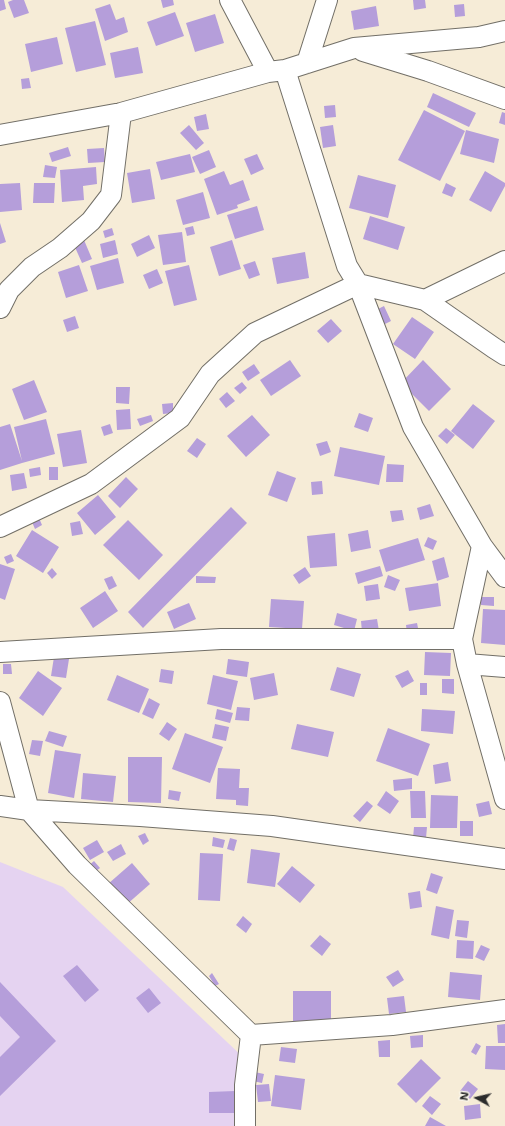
<!DOCTYPE html>
<html>
<head>
<meta charset="utf-8">
<style>
	body { margin:0 }
	#map { position:relative; width:505px; height:1126px; overflow:hidden; background:#f6ecd7; font-family:"Shantell Sans",sans-serif }
	canvas { display:block }
	.north { position:absolute; left:457px; top:1078px; width:40px; height:40px; -webkit-text-stroke:3px #fbf7ec; paint-order:stroke; rotate:278deg; font-size:11px; font-weight:700; line-height:16px; text-align:center; color:#2b2b2b }
	.north::after { content:''; display:block; margin:auto; width:14px; height:18px; background:#2b2b2b; clip-path:polygon(50% 0,100% 100%,50% 72%,0 100%) }
</style>
</head>
<body>
<div id="map">
<canvas width="505" height="1126"></canvas>
<div class="north">N</div>
</div>
<script>
const g = document.querySelector('canvas').getContext('2d');
g.lineJoin = 'round';
function fill(path, color) { g.fillStyle = color; g.fill(path, 'evenodd'); }
const shape = rows => new Path2D(rows.map(r => 'M' + r).join(''));
function trace(path, color, width, dash) { g.strokeStyle = color; g.lineWidth = width; g.lineCap = dash ? 'butt' : 'round'; g.setLineDash(dash || []); g.stroke(path); }
fill(shape([
	[0,862,63,887,245,1059,242,1126,0,1126]
]), '#e5d3f1');
fill(shape([
	[0,0,4,0,6,9,0,11],
	[13,0,24,0,29,13,14,18,8,2],
	[161,0,173,0,174,5,163,8],
	[413,0,425,0,426,8,414,10],
	[110,4,116,20,124,17,128,32,105,41,95,9],
	[464,4,465,16,455,17,454,5],
	[376,6,379,26,354,30,351,11],
	[175,12,184,36,156,46,147,22],
	[215,14,224,43,195,52,186,23],
	[95,21,106,65,76,72,65,28],
	[57,37,63,64,31,72,25,44],
	[138,47,143,73,115,78,110,53],
	[29,78,31,88,22,89,21,79],
	[433,93,476,113,469,127,427,107],
	[335,105,336,117,325,118,324,106],
	[424,110,465,131,440,181,398,160],
	[502,112,505,113,505,125,499,123],
	[206,114,209,129,197,131,194,117],
	[189,125,204,143,196,150,180,133],
	[333,125,336,146,323,148,320,127],
	[466,130,499,139,494,163,460,154],
	[68,147,71,156,52,162,49,153],
	[104,148,105,162,88,163,87,149],
	[209,150,216,167,200,174,192,157],
	[190,154,195,172,161,180,156,162],
	[257,154,264,169,251,175,244,159],
	[45,165,57,167,55,178,43,177],
	[96,167,97,184,83,186,84,200,62,202,60,170],
	[150,169,155,199,132,203,127,173],
	[224,171,230,185,243,180,250,200,237,205,238,208,217,215,204,179],
	[485,171,505,183,505,186,491,212,469,200],
	[358,175,396,185,388,218,349,208],
	[20,183,22,210,0,212,0,184],
	[34,183,55,183,54,203,33,203],
	[446,183,456,188,452,197,442,193],
	[203,192,210,218,183,225,176,200],
	[257,206,264,230,235,239,227,215],
	[370,216,405,227,398,250,363,239],
	[0,223,6,242,0,244],
	[193,226,195,234,187,236,185,228],
	[112,228,114,235,105,238,103,231],
	[182,232,186,262,163,265,158,235],
	[149,235,155,248,137,257,131,244],
	[84,240,92,259,82,263,74,245],
	[115,240,118,254,103,258,100,244],
	[232,240,241,269,219,276,210,247],
	[305,252,309,278,277,284,272,258],
	[118,258,124,283,97,290,90,266],
	[255,261,260,275,249,279,243,265],
	[79,265,88,291,66,298,58,272],
	[189,265,197,300,174,306,165,271],
	[157,269,163,283,149,289,143,275],
	[384,306,391,321,379,327,372,312],
	[75,316,79,328,67,332,63,320],
	[412,317,434,332,415,359,393,344],
	[331,319,342,331,328,343,317,331],
	[290,360,301,376,271,396,260,380],
	[423,360,451,389,429,411,401,383],
	[254,364,260,373,248,381,242,372],
	[34,380,47,412,24,420,12,389],
	[242,382,247,388,240,394,234,388],
	[116,387,130,387,129,404,116,403],
	[227,392,235,401,226,408,219,399],
	[173,403,173,413,163,414,162,404],
	[473,404,495,421,473,449,451,431],
	[130,409,131,429,117,430,116,410],
	[359,413,373,418,368,432,354,427],
	[151,415,153,421,140,426,137,419],
	[252,415,270,435,246,457,227,436],
	[46,419,55,454,22,463,0,470,0,427,10,424,22,461,14,427],
	[110,424,113,433,104,436,101,427],
	[446,428,455,435,447,444,438,436],
	[81,430,87,463,63,467,57,434],
	[197,438,206,444,197,458,187,451],
	[327,441,331,452,320,456,316,444],
	[340,447,385,456,379,485,334,476],
	[387,464,404,465,403,482,386,482],
	[40,467,41,475,30,477,29,469],
	[49,467,58,467,58,480,49,480],
	[277,471,296,478,287,502,268,495],
	[24,473,27,488,12,491,10,475],
	[126,477,138,489,120,508,108,496],
	[322,481,323,494,312,495,311,482],
	[98,495,116,517,95,535,77,513],
	[430,504,434,516,420,520,417,508],
	[231,507,247,523,143,628,128,612],
	[402,510,404,520,392,522,390,511],
	[39,518,42,525,35,529,32,522],
	[128,520,163,555,139,580,103,545],
	[80,521,83,534,72,536,70,523],
	[32,530,59,547,43,573,16,556],
	[368,530,371,548,351,552,348,534],
	[335,533,337,566,310,568,307,536],
	[428,537,437,541,433,550,424,546],
	[418,538,425,560,386,572,379,550],
	[11,554,14,561,7,564,4,557],
	[444,557,449,577,437,581,432,561],
	[0,564,15,569,5,600,0,598],
	[380,566,383,576,358,584,355,573],
	[305,567,311,576,299,584,293,575],
	[52,568,57,574,52,579,47,573],
	[388,575,400,580,395,591,384,587],
	[112,576,117,586,109,590,104,579],
	[196,576,216,577,215,583,196,583],
	[438,583,441,606,409,611,405,588],
	[378,584,380,599,366,601,364,586],
	[105,591,118,611,93,628,80,608],
	[481,597,494,597,494,606,481,605],
	[271,599,304,601,302,629,269,627],
	[189,603,196,619,174,629,167,612],
	[483,609,505,610,505,645,481,643],
	[337,613,357,619,354,631,334,625],
	[377,619,379,631,362,632,361,621],
	[417,623,419,633,407,634,406,625],
	[425,652,451,653,450,676,424,675],
	[54,657,69,659,66,678,51,676],
	[228,659,249,662,247,677,226,674],
	[3,664,11,664,12,674,3,674],
	[337,667,361,674,354,697,330,690],
	[161,669,174,671,172,684,159,682],
	[408,670,414,681,402,688,395,676],
	[38,671,62,688,43,716,19,698],
	[274,673,278,695,254,700,250,678],
	[117,675,149,689,139,713,107,700],
	[213,675,238,681,231,710,207,704],
	[442,679,454,679,454,694,442,693],
	[420,683,427,683,427,695,420,695],
	[149,698,160,704,153,719,142,714],
	[237,707,250,708,249,721,235,720],
	[217,709,233,713,230,723,215,719],
	[422,709,455,711,453,734,421,731],
	[167,722,177,729,169,741,159,734],
	[215,724,229,727,226,741,212,738],
	[297,724,334,732,328,757,291,749],
	[388,728,430,744,418,776,376,761],
	[49,731,67,736,63,747,45,741],
	[185,733,223,747,210,783,172,769],
	[32,740,43,741,40,756,29,754],
	[55,750,81,754,74,798,48,793],
	[128,757,162,757,161,803,128,802],
	[448,762,451,781,435,784,433,765],
	[218,768,240,769,239,788,249,788,248,806,236,805,236,800,216,799],
	[83,773,116,776,113,802,81,799],
	[412,778,412,789,394,791,393,780],
	[169,790,181,792,179,801,168,799],
	[386,791,399,801,390,814,377,805],
	[410,791,425,791,426,818,411,818],
	[431,795,458,796,457,828,430,828],
	[367,801,373,806,360,822,353,816],
	[489,801,492,814,479,817,476,804],
	[460,821,473,821,473,836,460,836],
	[414,827,427,827,426,838,413,838],
	[145,833,149,841,143,845,138,836],
	[213,837,225,840,223,848,212,846],
	[230,838,237,840,234,851,227,849],
	[97,840,104,852,90,860,83,848],
	[121,844,126,854,113,861,107,852],
	[251,849,280,853,275,887,247,883],
	[200,853,223,854,220,901,198,900],
	[94,861,100,868,92,874,87,867],
	[132,863,150,884,126,905,108,884],
	[292,866,315,885,300,903,277,884],
	[431,873,443,877,437,894,426,890],
	[420,891,422,907,410,909,408,893],
	[436,906,454,910,449,939,431,935],
	[243,916,252,924,246,933,236,925],
	[457,920,469,921,467,938,455,936],
	[320,935,331,944,322,956,310,946],
	[457,940,474,941,473,959,456,958],
	[481,945,490,949,484,961,475,957],
	[77,965,99,990,85,1002,63,976],
	[398,970,404,980,393,987,386,977],
	[450,972,482,975,480,1000,448,997],
	[212,973,219,984,215,986,209,976],
	[0,982,56,1041,0,1096,0,1057,20,1037,0,1016],
	[149,988,161,1003,148,1013,136,998],
	[293,991,331,991,331,1021,293,1022],
	[404,996,406,1012,389,1014,387,998],
	[505,1024,505,1043,498,1043,497,1025],
	[423,1035,423,1047,411,1048,410,1036],
	[390,1040,390,1057,379,1057,378,1041],
	[476,1043,481,1046,476,1055,471,1052],
	[486,1046,505,1046,505,1070,485,1069],
	[281,1047,297,1049,295,1063,279,1061],
	[421,1059,441,1078,416,1103,397,1084],
	[250,1071,264,1074,262,1083,248,1080],
	[275,1075,305,1079,301,1110,271,1106],
	[468,1081,478,1089,470,1099,460,1091],
	[269,1084,271,1101,258,1102,256,1085],
	[235,1091,235,1113,209,1113,209,1092],
	[430,1096,441,1104,432,1115,422,1106],
	[480,1104,481,1118,465,1120,464,1106],
	[430,1117,446,1126,425,1126]
]), '#b59eda');
const minor = shape([
	[230,0,268,72],
	[363,51,428,71,505,99],
	[307,63,327,0],
	[285,70,347,266,358,284,413,427,482,546,462,639,467,664,505,799],
	[0,135,121,113,268,72,285,70,354,48,479,37,505,31],
	[425,300,505,261],
	[0,308,9,290,32,267,60,248,91,221,111,195,121,113],
	[0,527,91,484,180,418,210,374,255,333,358,284,425,300,494,348,505,355],
	[482,546,505,577],
	[0,652,221,639,462,639],
	[467,664,505,667],
	[0,702,29,810,77,865,251,1035,245,1085,245,1126],
	[0,806,29,810,140,816,272,826,505,859],
	[251,1035,392,1025,505,1010]
]);
trace(minor, '#726f67', 22);
trace(minor, '#fff', 20);
</script>
</body>
</html>
